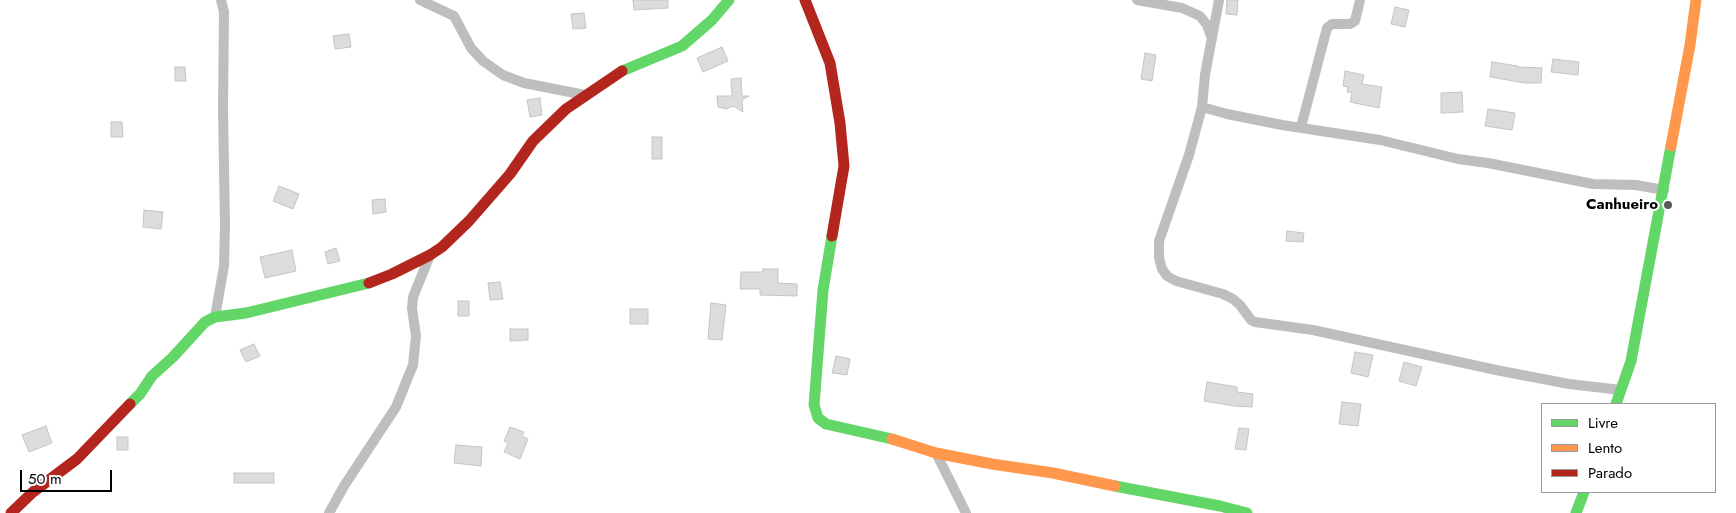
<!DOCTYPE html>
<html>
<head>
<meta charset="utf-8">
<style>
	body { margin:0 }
	#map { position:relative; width:1736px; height:513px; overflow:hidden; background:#fff; font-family:Jost,sans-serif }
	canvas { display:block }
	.legend { position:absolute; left:1541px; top:403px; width:175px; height:90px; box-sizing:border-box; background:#fff; border:1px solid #999; margin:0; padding:6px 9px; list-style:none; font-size:15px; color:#000 }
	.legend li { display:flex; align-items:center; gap:10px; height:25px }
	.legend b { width:25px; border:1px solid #999 }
	.scale { position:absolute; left:20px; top:470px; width:92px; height:22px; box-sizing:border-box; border:2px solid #000; border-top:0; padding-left:6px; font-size:15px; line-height:18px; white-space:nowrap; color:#000; -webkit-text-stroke:4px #fff; paint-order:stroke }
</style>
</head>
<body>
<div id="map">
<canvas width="1736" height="513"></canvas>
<ul class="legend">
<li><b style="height:6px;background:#63d668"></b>Livre</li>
<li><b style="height:6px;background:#ff974d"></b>Lento</li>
<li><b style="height:6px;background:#b3261e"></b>Parado</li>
</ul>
<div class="scale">50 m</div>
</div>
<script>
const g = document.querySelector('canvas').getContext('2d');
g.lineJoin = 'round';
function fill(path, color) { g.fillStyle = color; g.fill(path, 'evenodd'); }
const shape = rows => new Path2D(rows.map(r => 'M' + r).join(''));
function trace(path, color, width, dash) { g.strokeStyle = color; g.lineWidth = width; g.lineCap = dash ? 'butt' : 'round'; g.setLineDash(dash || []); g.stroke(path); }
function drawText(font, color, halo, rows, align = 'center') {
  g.font = font + ' Jost,sans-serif'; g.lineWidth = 4; g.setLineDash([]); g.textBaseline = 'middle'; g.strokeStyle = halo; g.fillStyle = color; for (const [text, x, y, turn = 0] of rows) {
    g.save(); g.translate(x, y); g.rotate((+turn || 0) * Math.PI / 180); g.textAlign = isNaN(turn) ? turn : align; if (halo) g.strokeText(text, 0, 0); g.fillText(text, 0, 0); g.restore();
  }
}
const building = shape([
	[633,0,668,0,668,8,634,10,633,0],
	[1227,0,1238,0,1237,15,1226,14,1227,0],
	[1395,7,1409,10,1405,27,1391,24,1395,7],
	[584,13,586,28,573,29,571,14,584,13],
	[349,34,351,47,335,49,333,36,349,34],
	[722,47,728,61,703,72,697,58,722,47],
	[1145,53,1156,55,1152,81,1141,79,1145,53],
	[1553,59,1579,62,1578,75,1551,72,1553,59],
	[1492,62,1518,66,1518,67,1542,68,1541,83,1525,83,1490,77,1492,62],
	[175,67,185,67,186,81,175,81,175,67],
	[1345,71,1364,75,1362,84,1382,87,1379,108,1350,102,1352,93,1347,92,1348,87,1343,86,1345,71],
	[741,78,742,96,749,96,742,100,743,112,733,106,726,109,718,107,717,96,732,96,731,79,741,78],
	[1462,92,1463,112,1441,113,1441,93,1462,92],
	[540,98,542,115,530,117,527,100,540,98],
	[1488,109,1515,113,1512,130,1485,126,1488,109],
	[111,122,122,122,123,137,111,137,111,122],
	[652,137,662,137,662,159,652,159,652,137],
	[279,186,299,194,293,209,273,201,279,186],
	[385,199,386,212,373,214,372,200,385,199],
	[144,210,163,212,161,229,143,227,144,210],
	[1287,231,1304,233,1303,242,1286,241,1287,231],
	[336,248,340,261,328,264,325,252,336,248],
	[292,250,296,271,265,278,260,257,292,250],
	[763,269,778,269,778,283,797,284,797,296,760,295,760,289,740,289,741,272,763,272,763,269],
	[500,282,503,299,490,300,488,283,500,282],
	[458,301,469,301,469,316,458,316,458,301],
	[711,303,726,305,722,340,708,339,711,303],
	[630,309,648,309,648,324,630,324,630,309],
	[510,329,528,329,528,340,510,341,510,329],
	[254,344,260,356,246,362,240,350,254,344],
	[1355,352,1373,355,1368,377,1351,373,1355,352],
	[836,356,850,359,847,375,832,373,836,356],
	[1404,362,1422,367,1416,386,1399,381,1404,362],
	[1207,382,1237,387,1237,392,1253,394,1252,407,1234,406,1204,401,1207,382],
	[1342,402,1361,404,1358,426,1339,424,1342,402],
	[46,426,52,443,29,452,22,435,46,426],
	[510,427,524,432,522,436,528,439,520,459,504,452,508,443,504,441,510,427],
	[1239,428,1249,429,1246,450,1235,449,1239,428],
	[117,437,128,437,128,450,117,450,117,437],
	[456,445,482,447,481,466,454,463,456,445],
	[234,473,274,473,274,483,234,483,234,473]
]);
fill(building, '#dcdcdc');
trace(building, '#c5c5c5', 1);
trace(shape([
	[420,0,454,16,471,48,483,61,503,75,524,83,585,95],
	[1137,0,1182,8,1200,16,1207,25,1212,39],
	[1219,0,1205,75,1202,107,1189,155,1159,241,1159,258,1162,269,1167,276,1176,281,1223,294,1233,299,1240,305,1251,320,1255,322,1313,330,1496,370,1569,384,1621,390],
	[1202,107,1227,114,1282,125,1380,140,1458,159,1488,163,1593,184,1636,185,1664,190],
	[1301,127,1327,28,1332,24,1350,24,1355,21,1360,0],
	[215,317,224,266,225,225,223,109,224,12,221,0],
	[936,453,966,513],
	[329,513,344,486,396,407,413,365,416,336,412,308,413,297,430,255]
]), '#bebebe', 10);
trace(shape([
	[622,71,682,46,712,20,729,0],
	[832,236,823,290,814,405,818,418,826,424,892,439],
	[130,404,140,394,152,376,173,357,205,322,215,317,246,313,369,283],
	[1616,404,1631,361,1671,146],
	[1115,486,1220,506,1247,513],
	[1576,513,1584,492]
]), '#63d668', 11);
trace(shape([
	[1671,146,1690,45,1696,0],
	[892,439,936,453,992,464,1053,473,1115,486]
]), '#ff974d', 11);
trace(shape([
	[805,0,830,63,840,123,844,166,832,236],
	[369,283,392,274,430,255,442,247,469,221,510,174,533,141,566,109,622,71],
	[11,513,33,492,77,459,130,404]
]), '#b3261e', 11);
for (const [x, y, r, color] of [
	[1668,205,5,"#595959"]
]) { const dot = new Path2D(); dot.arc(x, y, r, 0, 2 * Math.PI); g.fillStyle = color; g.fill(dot); trace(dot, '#fff', 2); }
drawText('bold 15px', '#000', '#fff', [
	["Canhueiro",1658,205]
], 'right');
</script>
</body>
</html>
